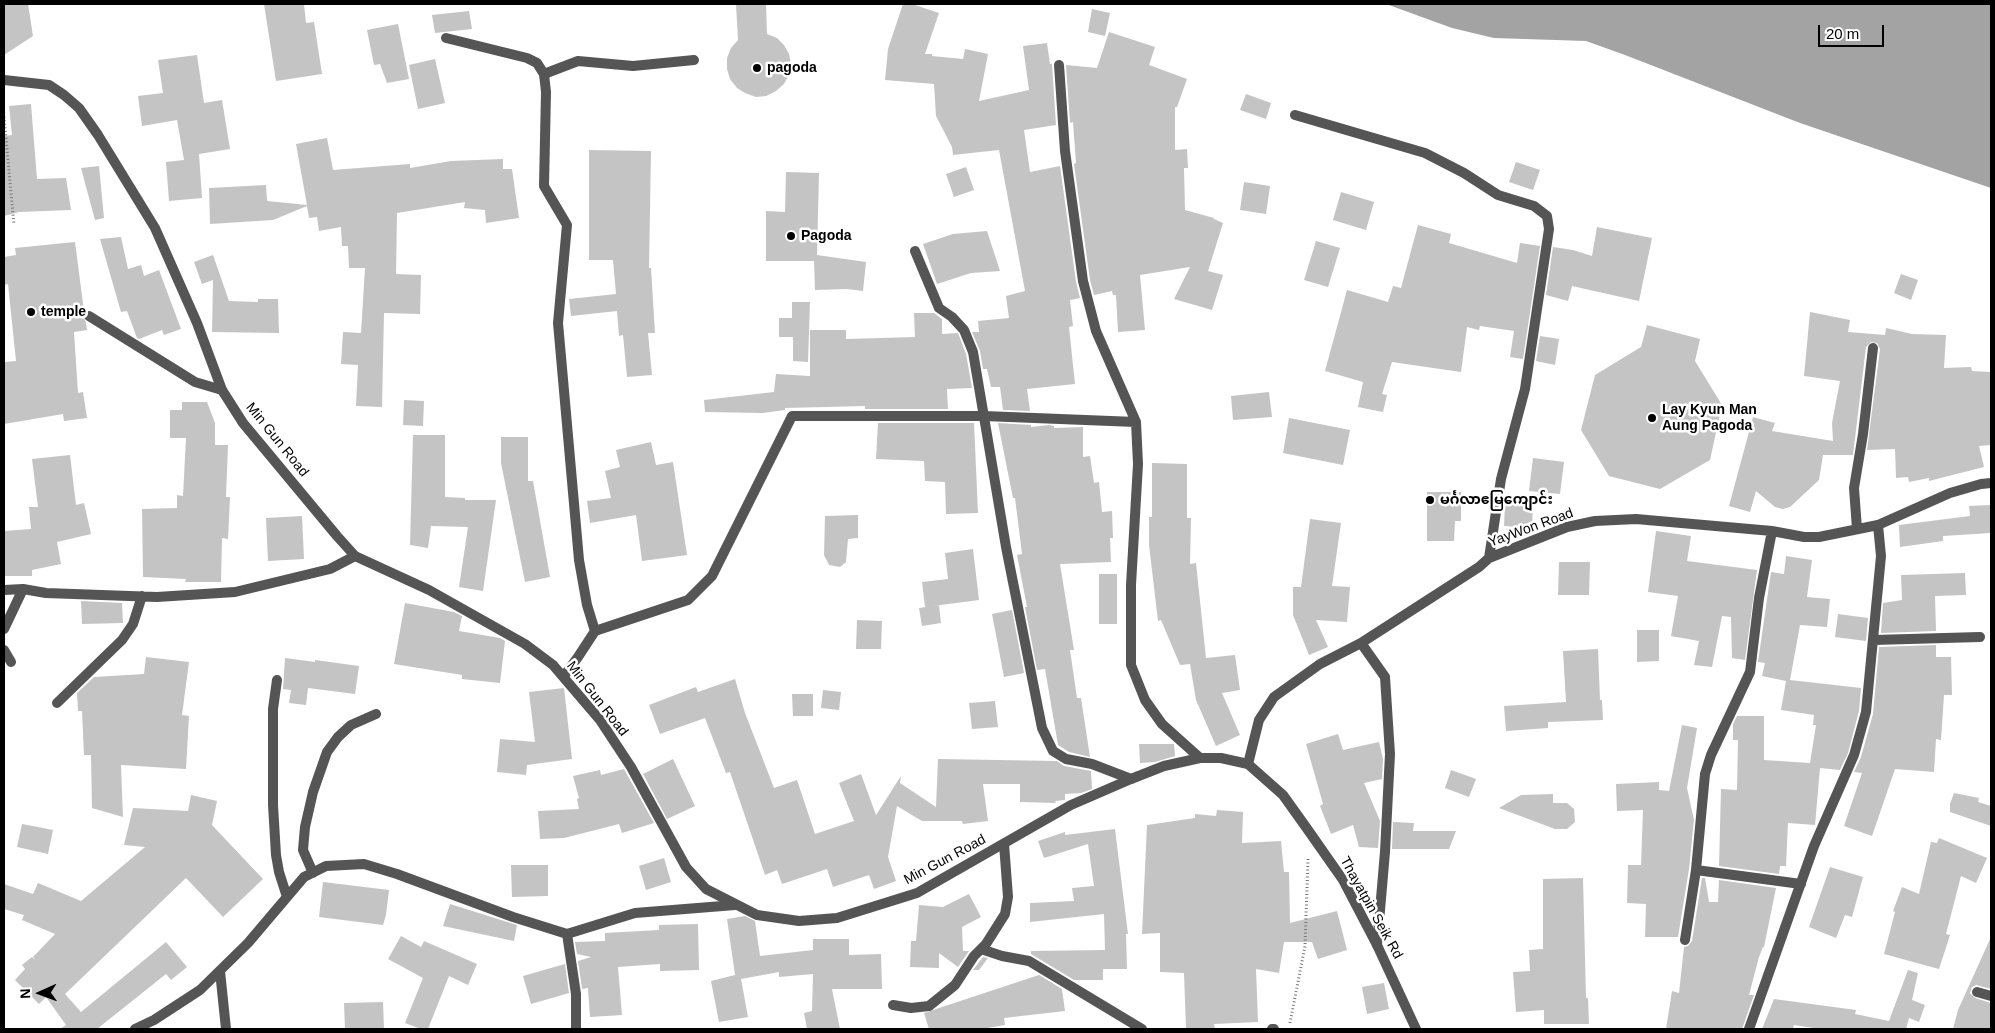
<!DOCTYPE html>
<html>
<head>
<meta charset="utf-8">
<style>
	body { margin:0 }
	#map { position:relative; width:1995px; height:1033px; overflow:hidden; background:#fff; font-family:Helvetica,sans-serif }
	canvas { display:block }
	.frame { position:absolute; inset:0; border:5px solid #000; pointer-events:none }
	.north { position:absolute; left:15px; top:968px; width:50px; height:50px; -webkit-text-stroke:4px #fff; paint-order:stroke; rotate:268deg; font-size:14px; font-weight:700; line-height:20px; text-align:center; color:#000 }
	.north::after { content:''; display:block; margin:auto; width:18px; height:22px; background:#000; clip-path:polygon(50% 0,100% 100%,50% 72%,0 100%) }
	.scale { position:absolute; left:1818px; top:25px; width:66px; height:22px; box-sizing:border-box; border:2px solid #000; border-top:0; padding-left:6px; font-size:15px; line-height:18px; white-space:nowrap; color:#000; -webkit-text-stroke:4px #fff; paint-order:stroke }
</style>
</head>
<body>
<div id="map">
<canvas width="1995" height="1033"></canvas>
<div class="frame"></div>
<div class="north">N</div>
<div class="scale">20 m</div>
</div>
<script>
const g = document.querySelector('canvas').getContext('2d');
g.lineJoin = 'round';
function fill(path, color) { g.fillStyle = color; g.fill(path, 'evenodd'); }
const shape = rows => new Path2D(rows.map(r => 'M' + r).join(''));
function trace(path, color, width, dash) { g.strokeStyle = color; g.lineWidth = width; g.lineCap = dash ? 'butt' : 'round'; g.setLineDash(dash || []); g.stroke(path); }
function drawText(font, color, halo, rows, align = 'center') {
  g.font = font + ' Helvetica,"Noto Sans Myanmar",sans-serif'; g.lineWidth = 5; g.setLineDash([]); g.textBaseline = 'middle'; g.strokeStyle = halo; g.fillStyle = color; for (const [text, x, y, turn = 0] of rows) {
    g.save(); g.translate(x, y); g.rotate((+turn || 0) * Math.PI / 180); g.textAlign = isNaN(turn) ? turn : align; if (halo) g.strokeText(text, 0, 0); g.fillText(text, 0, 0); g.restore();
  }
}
fill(shape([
	[1386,4,1991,4,1991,188,1800,123,1625,55,1586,41,1494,38,1452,28]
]), '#a3a3a3');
fill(shape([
	[4,4,28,4,33,36,4,55],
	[264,4,304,4,306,23,314,22,322,74,276,81],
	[736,4,766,4,767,34,777,38,784,45,789,54,791,64,789,75,784,84,776,91,766,96,756,97,745,93,737,88,730,79,727,69,727,58,731,48,738,40],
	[903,4,912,4,939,13,925,54,932,54,932,56,963,59,965,49,988,54,979,101,1029,90,1023,46,1047,43,1050,64,1052,64,1056,125,1024,130,1030,172,1060,166,1076,282,1080,298,1070,300,1073,326,1069,327,1075,384,1027,389,1030,411,1003,410,1000,387,991,387,987,369,983,369,980,351,972,332,979,332,978,321,1009,318,1006,296,1025,291,999,150,953,155,952,147,936,116,934,84,885,80,888,49],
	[1092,9,1110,13,1105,36,1088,32],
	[469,11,472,29,435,33,432,15],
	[398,24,409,79,387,83,380,64,374,65,367,30],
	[1109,32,1155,47,1149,65,1187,79,1177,107,1175,107,1175,150,1187,149,1188,168,1184,168,1185,210,1214,218,1213,221,1214,219,1223,223,1208,271,1223,275,1212,310,1174,299,1190,267,1140,275,1145,330,1118,332,1116,295,1113,295,1112,291,1094,295,1090,280,1074,164,1076,163,1073,122,1070,123,1066,65,1097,68],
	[197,55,204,103,222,100,230,149,199,154,202,198,169,201,166,162,184,160,177,120,142,126,138,96,163,93,158,60],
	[435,59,445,103,418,109,409,65],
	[1246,94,1271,103,1266,119,1240,110],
	[31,104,37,179,66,178,71,210,19,212,4,216,4,136,12,135,9,106],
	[327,138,333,170,410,164,410,168,451,161,503,159,503,169,512,169,519,218,486,223,485,210,464,208,465,202,397,213,396,274,421,275,420,314,384,313,382,407,356,406,358,365,341,364,343,332,361,333,365,268,349,268,348,246,342,246,341,227,319,231,317,217,309,218,307,206,273,220,210,224,209,188,266,185,267,201,307,205,296,144],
	[589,150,651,151,649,268,651,268,655,333,648,333,652,375,627,377,623,335,619,336,617,311,571,316,569,299,616,294,613,260,589,260],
	[1516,162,1540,170,1533,190,1509,182],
	[99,166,104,218,95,220,81,168],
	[966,167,974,190,954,197,946,174],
	[786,172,819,173,817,255,866,262,863,291,847,289,815,290,814,261,766,261,766,211,785,212],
	[1244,182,1270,186,1266,214,1240,210],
	[1341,192,1374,202,1366,230,1333,220],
	[1418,225,1451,234,1449,243,1517,263,1520,243,1540,246,1523,359,1510,357,1514,331,1480,326,1479,330,1467,327,1461,372,1392,362,1382,394,1387,395,1383,412,1358,407,1363,382,1325,371,1347,290,1388,302,1393,286,1401,288],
	[1597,227,1652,238,1639,301,1572,286,1568,301,1546,295,1553,247,1573,250,1592,256],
	[987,231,1000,271,971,273,937,284,923,244,953,234],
	[121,237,128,269,141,265,144,276,159,270,181,329,164,335,162,330,139,339,137,338,127,311,121,312,100,239],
	[1316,241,1340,248,1328,287,1304,280],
	[75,242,84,311,82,316,86,322,87,330,74,332,78,393,83,392,87,418,64,421,63,414,4,424,4,362,16,361,8,284,4,285,4,257,16,255,15,248],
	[213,255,229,301,258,302,258,299,278,299,279,333,212,332,213,280,202,284,194,262],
	[1901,274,1918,280,1911,300,1894,293],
	[792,302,810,302,808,362,793,361,793,337,779,337,779,318,792,318],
	[1810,312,1850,320,1848,332,1885,335,1886,328,1912,334,1946,335,1944,368,1971,367,1972,371,1991,372,1991,445,1979,446,1984,467,1929,481,1929,478,1909,482,1908,477,1896,478,1895,449,1867,450,1880,349,1877,343,1871,342,1866,347,1853,455,1823,455,1819,480,1790,507,1783,509,1775,507,1756,491,1750,512,1729,506,1753,417,1775,423,1772,431,1833,441,1832,423,1840,381,1804,376],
	[914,313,934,313,942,319,942,334,958,333,966,354,972,388,947,389,948,409,865,409,865,406,785,408,785,410,763,413,705,412,704,400,774,392,776,374,810,376,810,330,846,330,846,339,915,337],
	[1647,325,1700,339,1695,361,1722,405,1710,460,1660,489,1609,476,1581,430,1595,375,1641,347],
	[1540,336,1559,339,1555,365,1536,361],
	[1269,392,1272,417,1233,420,1231,396],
	[404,400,424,401,423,426,403,425],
	[182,402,207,402,215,423,215,445,228,445,226,497,230,497,228,539,222,538,221,582,185,582,186,579,143,577,142,509,177,508,177,495,183,496,186,438,170,438,170,410,182,410],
	[1289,418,1350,430,1343,465,1283,453],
	[878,423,974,423,978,513,946,514,945,482,925,481,924,461,876,459],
	[998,423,1031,425,1031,427,1049,425,1054,426,1054,428,1083,427,1083,457,1090,456,1094,483,1099,482,1102,512,1112,511,1113,538,1110,538,1111,562,1060,564,1074,650,1070,650,1077,698,1081,698,1090,757,1069,752,1058,745,1045,669,1037,670,1025,607,1027,607,1017,555,1022,554,1015,498,1013,498],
	[413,435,445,435,445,497,465,498,465,500,496,500,483,591,459,587,468,527,431,526,428,548,410,545],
	[501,437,528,437,528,481,533,481,550,577,525,582,501,463],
	[651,442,656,465,673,462,687,555,642,561,636,515,590,523,587,501,611,498,605,471,620,467,616,450],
	[70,455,76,505,84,503,91,534,57,542,61,564,32,570,32,576,4,576,4,531,31,529,29,507,38,507,32,459],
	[1533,458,1564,462,1560,494,1529,491],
	[1152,463,1187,464,1187,518,1191,518,1190,564,1196,563,1206,658,1235,655,1240,690,1222,693,1240,735,1216,746,1196,700,1190,664,1180,665,1161,620,1158,621,1149,545,1149,517,1152,517],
	[1427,492,1461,492,1461,521,1455,521,1454,541,1427,541],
	[1505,504,1533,505,1532,528,1504,526],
	[1991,505,1991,533,1943,536,1943,541,1900,547,1899,525,1970,516,1969,506],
	[858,515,858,538,848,539,846,562,840,567,829,565,824,555,825,516],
	[302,516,304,559,268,561,266,518],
	[1310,519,1341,523,1332,586,1350,587,1347,622,1316,620,1328,647,1309,655,1293,615,1293,587,1301,587],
	[1656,531,1691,536,1687,561,1757,570,1745,660,1732,658,1731,617,1722,616,1712,667,1694,665,1699,641,1671,636,1678,596,1648,592],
	[973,549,979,600,925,607,922,582,948,579,945,553],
	[1786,556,1812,560,1807,597,1830,599,1827,627,1800,625,1790,680,1861,688,1859,711,1848,753,1840,770,1820,768,1815,825,1788,823,1786,866,1780,866,1779,874,1719,866,1721,789,1737,790,1738,740,1733,740,1733,724,1737,716,1764,716,1764,760,1810,763,1816,725,1813,725,1814,715,1781,710,1786,681,1762,676,1765,663,1758,662,1771,572,1784,574],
	[1559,562,1590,562,1589,595,1558,595],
	[1965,573,1966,595,1935,596,1936,631,1881,633,1883,603,1902,600,1901,575],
	[1099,574,1117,574,1117,624,1099,624],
	[81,601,122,603,123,623,82,624],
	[405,603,454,612,462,616,459,631,500,638,505,641,500,683,462,679,462,675,394,664],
	[939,605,941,623,922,626,919,608],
	[1012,610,1024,673,1004,677,992,614],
	[1838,614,1868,618,1866,641,1835,637],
	[857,620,882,621,881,649,856,649],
	[1637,630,1659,630,1659,661,1637,662],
	[1936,645,1936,657,1951,657,1952,695,1944,695,1941,740,1936,739,1934,772,1895,769,1872,836,1844,826,1862,773,1854,772,1861,757,1873,714,1879,647],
	[1598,649,1600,700,1602,700,1603,720,1548,722,1548,728,1506,731,1504,706,1566,702,1563,651],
	[146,657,189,662,182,715,189,716,186,769,121,765,123,817,92,808,91,755,84,755,82,711,78,711,77,693,94,677,144,674],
	[285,658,315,662,315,660,359,666,355,694,308,688,306,705,289,703,291,690,283,689],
	[735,679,745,713,774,788,797,780,815,834,854,821,839,783,861,774,876,815,901,776,900,783,936,807,938,759,1057,761,1064,766,1091,771,1092,789,1081,793,1065,794,1065,800,1055,801,1056,803,1020,802,1020,784,983,784,988,821,963,824,962,821,922,821,897,806,888,857,896,881,874,889,869,875,833,887,827,869,782,884,777,870,765,875,730,772,726,773,705,718,660,734,649,705,696,687,698,692],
	[564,688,572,759,527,765,526,775,497,772,500,739,535,742,529,692],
	[823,690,841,692,839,710,821,708],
	[792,694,813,694,813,716,793,716],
	[995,701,998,727,972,729,969,703],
	[1682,725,1697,728,1687,788,1694,820,1689,869,1678,937,1645,937,1646,904,1627,903,1628,865,1641,865,1643,810,1617,811,1616,784,1659,782,1659,790,1669,791],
	[1338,734,1343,750,1379,742,1383,759,1382,779,1364,783,1380,821,1378,848,1359,847,1353,825,1331,834,1320,806,1323,804,1306,744],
	[1139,744,1174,744,1175,756,1155,762,1140,763],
	[673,759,695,806,667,819,643,774],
	[624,769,654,823,622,833,619,824,564,838,540,839,538,811,579,809,577,799,579,798,573,776,600,770,601,775],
	[1451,770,1476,779,1469,797,1445,788],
	[1954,793,1979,798,1978,802,1991,806,1991,826,1950,812,1950,804],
	[1553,794,1553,803,1567,803,1574,809,1575,822,1567,829,1555,829,1499,808,1521,795],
	[191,795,217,801,212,825,263,879,223,917,186,878,65,994,81,1012,166,942,187,967,171,980,166,974,97,1029,60,1029,66,1025,46,997,39,1004,15,980,25,969,22,965,32,957,35,960,33,957,55,934,22,920,24,915,4,909,4,884,33,894,38,883,81,901,145,847,124,845,133,808,188,811],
	[1217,810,1243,812,1242,843,1281,841,1284,872,1289,872,1290,923,1337,911,1347,950,1318,959,1312,942,1284,942,1279,973,1256,969,1258,1022,1214,1024,1215,1029,1186,1029,1184,973,1160,972,1160,933,1142,934,1147,825,1195,818,1195,814,1216,816],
	[1393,822,1414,823,1413,831,1456,831,1449,849,1392,849],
	[22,824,53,830,48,854,17,847],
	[1115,829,1128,934,1126,934,1127,969,1103,969,1103,980,1074,980,1031,954,1031,951,1105,950,1104,914,1030,922,1030,903,1074,901,1072,888,1094,886,1088,844,1044,858,1038,841,1065,832,1065,835],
	[1939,838,1987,858,1976,883,1961,876,1946,934,1950,935,1939,969,1884,954,1895,912,1893,911,1902,887,1919,894,1931,842,1937,843],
	[664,858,671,882,646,890,639,866],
	[511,865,548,865,548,896,512,897],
	[1830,867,1863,877,1852,917,1845,915,1836,938,1809,927],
	[1583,878,1586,998,1588,998,1589,1024,1544,1024,1544,1010,1516,1012,1513,972,1530,971,1529,950,1543,949,1543,879],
	[1702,878,1705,878,1709,902,1718,902,1719,880,1776,888,1764,947,1763,947,1759,957,1749,995,1754,995,1742,1029,1666,1029,1672,991,1679,993,1684,947,1688,946,1692,941],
	[323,882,389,890,386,915,383,925,319,917],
	[969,894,981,917,962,927,963,951,969,951,958,967,939,953,939,968,910,967,911,941,916,941,919,905,943,907],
	[450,904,517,925,514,941,443,926],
	[745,916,755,921,760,956,813,950,813,939,849,939,849,955,881,954,882,989,832,989,840,1029,807,1029,804,1013,812,1011,813,974,779,977,779,972,741,979,748,1017,719,1022,711,981,735,975,727,919],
	[698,924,699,970,660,971,660,964,618,967,622,1015,590,1017,588,988,582,989,578,961,591,957,577,954,575,942,605,941,605,933,659,930,659,925],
	[401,936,421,947,424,941,477,964,468,985,449,976,428,1029,421,1029,405,1023,423,978,388,959],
	[1991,937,1991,989,1976,985,1972,987,1970,993,1975,998,1991,1003,1991,1029,1953,1029,1958,1010],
	[983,957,988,958,979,970,973,970],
	[565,964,569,993,531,1004,523,976],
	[1908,970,1918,973,1912,1000,1925,1005,1919,1022,1909,1018,1906,1029,1820,1029,1794,1025,1793,1029,1762,1029,1774,999,1856,1010,1855,1014,1889,1021],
	[1039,975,1062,989,1065,1011,1004,1018,1005,1025,981,1029,929,1029,924,1013],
	[1384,983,1389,1009,1367,1014,1362,987],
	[383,1002,384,1029,345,1029,344,1003]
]), '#c4c4c4');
trace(shape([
	[4,117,14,225],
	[1290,1023,1305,946,1308,859]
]), '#777', 3, [1, 2.5]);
trace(shape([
	[544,74,578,61,633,66,694,60]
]), '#555', 10);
trace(shape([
	[446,38,527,58,537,63,544,74,546,92,544,186,567,225,558,323,579,560,587,605,595,631],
	[1059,65,1065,151,1083,281,1096,331,1136,422,1138,464,1131,585,1131,665,1145,700,1162,724,1200,758],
	[1295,115,1425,153,1464,173,1498,195,1534,206,1547,216,1549,229,1525,389,1501,479,1489,558],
	[915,251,939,308,952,317,964,330,973,352,1006,547,1042,728,1053,751,1066,759,1092,764,1131,779],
	[89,316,195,382,222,390],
	[1857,529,1854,488,1863,434,1873,348],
	[4,590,23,589,46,593,157,597,235,592,330,569,355,556],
	[4,629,23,589],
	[1874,640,1980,637],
	[1361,643,1385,677,1390,754,1385,852,1377,945],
	[4,650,11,662],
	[564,676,578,657,595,631,688,600,712,576,792,416,984,416,1136,422],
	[277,680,273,709,273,805,276,855,279,872,287,897],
	[57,703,122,640,133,624,142,596],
	[1248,764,1259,720,1274,697,1320,664,1361,643,1479,567,1489,558,1567,527,1595,521,1636,519,1772,531,1804,537,1819,537,1878,525,1950,493,1981,484,1991,483],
	[1696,870,1705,774,1711,755,1750,672,1759,598,1772,531],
	[313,873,303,850,305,827,313,792,327,752,338,737,351,725,376,714],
	[567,934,576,994,576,1029],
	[1685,940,1696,870,1801,884],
	[981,949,1002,956,1029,961,1142,1029],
	[220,971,226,1029],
	[1977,992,1991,996],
	[893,1005,911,1008,929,1006,955,985,974,956,986,944,1005,914,1008,897,1004,844],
	[135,1029,154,1020,200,990,248,943,304,877,326,866,364,864,397,874,513,917,567,934,635,913,735,905],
	[1272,1029,1274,1029],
	[1749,1029,1814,846,1854,755,1866,712,1881,556,1878,525]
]), '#555', 10);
trace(shape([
	[4,80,49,85,64,95,79,108,98,135,155,228,197,323,222,390,243,423,337,536,355,556,429,590,525,644,553,665,600,720,631,767,686,867,706,889,757,915,799,921,837,918,917,893,1071,805,1131,779,1164,766,1200,758,1221,758,1248,764,1283,795,1308,830,1343,880,1377,945,1416,1029]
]), '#555', 10);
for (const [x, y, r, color] of [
	[757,68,5,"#000"],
	[791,236,5,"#000"],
	[31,312,5,"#000"],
	[1652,418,5,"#000"],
	[1430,500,5,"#000"]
]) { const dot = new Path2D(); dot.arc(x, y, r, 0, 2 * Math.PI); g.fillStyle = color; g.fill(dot); trace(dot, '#fff', 2); }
drawText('bold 14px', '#000', '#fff', [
	["pagoda",767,68],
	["Pagoda",801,236],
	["temple",41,312],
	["Lay Kyun Man",1662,410],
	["Aung Pagoda",1662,426],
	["မင်္ဂလာဧမြကျောင်း",1440,500]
], 'left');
drawText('14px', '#000', '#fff', [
	["Min Gun Road",277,440,51],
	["YayWon Road",1531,528,-20],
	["Min Gun Road",597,699,52],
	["Min Gun Road",945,860,-28],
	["Thayatpin Seik Rd",1371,908,61]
]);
</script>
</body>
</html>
